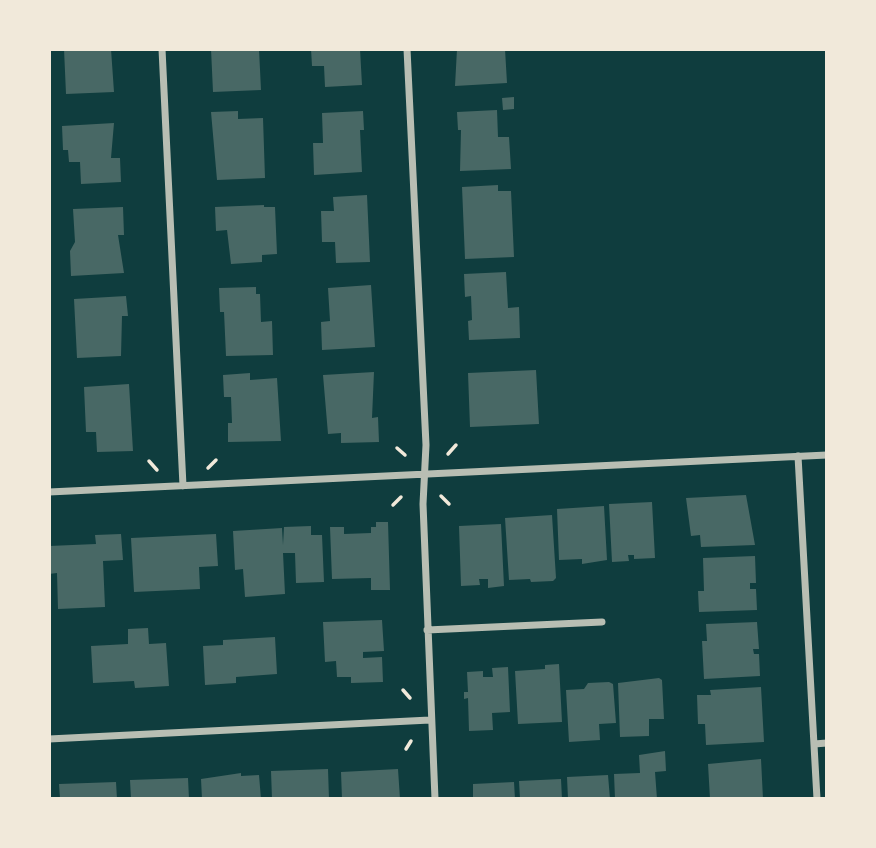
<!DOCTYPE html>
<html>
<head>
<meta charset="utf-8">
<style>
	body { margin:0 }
	#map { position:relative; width:876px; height:848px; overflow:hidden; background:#0f3d3e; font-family:Karla,sans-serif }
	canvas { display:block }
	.frame { position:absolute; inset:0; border:51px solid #f1e9da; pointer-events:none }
</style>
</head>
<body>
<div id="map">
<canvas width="876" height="848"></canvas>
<div class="frame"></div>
</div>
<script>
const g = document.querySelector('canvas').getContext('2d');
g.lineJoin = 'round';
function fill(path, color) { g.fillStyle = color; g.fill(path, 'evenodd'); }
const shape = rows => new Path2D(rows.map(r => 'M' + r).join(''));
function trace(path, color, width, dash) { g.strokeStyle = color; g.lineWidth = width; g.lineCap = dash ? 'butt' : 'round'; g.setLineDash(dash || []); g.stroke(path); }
fill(shape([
	[64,49,111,49,114,92,66,94],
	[211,49,259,49,261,90,213,92],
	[311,49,360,49,362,85,325,87,324,66,312,66],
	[457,49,505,49,507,83,455,86],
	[514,97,514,109,503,110,502,98],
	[497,110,498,137,509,137,511,169,460,171,461,130,458,130,457,112],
	[238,111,238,119,263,118,265,178,217,180,211,112],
	[363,111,364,130,360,130,362,172,314,175,313,143,323,143,322,113],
	[114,123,111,158,120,158,121,182,81,184,80,162,69,162,68,150,63,150,62,126],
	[498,185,498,191,511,191,514,257,465,259,462,187],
	[367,195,370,262,336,263,335,242,322,242,321,211,334,211,333,197],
	[264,205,264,207,275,207,277,254,262,255,262,262,231,264,227,230,216,231,215,207],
	[123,207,124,235,118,235,124,273,71,276,70,251,75,242,73,209],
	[506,272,508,308,519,307,520,338,469,340,468,321,472,320,471,296,465,297,464,274],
	[371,285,375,347,322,350,321,322,330,321,328,288],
	[256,287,256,294,260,294,261,322,272,321,273,355,226,356,224,312,220,312,219,288],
	[126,296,128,316,122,316,121,356,77,358,74,299],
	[536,370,539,424,470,427,468,373],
	[374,372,372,418,378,417,379,442,341,443,341,433,328,434,323,375],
	[250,373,250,380,277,378,281,441,228,442,228,423,232,423,231,397,224,397,223,375],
	[129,384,133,451,97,452,96,432,86,432,84,387],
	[746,495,755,545,701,547,700,535,691,536,686,498],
	[652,502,655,558,634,559,634,555,628,555,629,561,612,562,609,504],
	[604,506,607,560,582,564,582,559,559,560,557,509],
	[552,515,556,578,553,581,531,582,530,579,509,580,505,518],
	[376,522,388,522,390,590,371,590,371,578,332,579,330,527,344,527,344,534,371,533,371,527,376,527],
	[501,524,504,586,488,588,488,579,479,579,480,585,461,586,459,526],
	[311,526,311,535,322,535,324,582,296,583,295,553,283,553,285,594,245,597,243,569,235,570,233,531,282,528,283,545,284,527],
	[121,534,123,560,103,561,105,607,58,609,57,573,49,574,49,546,96,544,95,535],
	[216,534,218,566,199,567,200,589,134,592,131,538],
	[755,556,756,583,750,583,750,589,756,589,757,610,699,612,698,591,704,591,703,558],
	[382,620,384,651,363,652,363,658,382,657,383,682,351,683,351,677,337,677,336,661,325,662,323,622],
	[757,622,759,649,753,649,754,654,759,654,760,676,704,679,702,641,707,641,706,624],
	[148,628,149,644,166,643,169,686,135,688,134,681,93,683,91,646,128,644,128,629],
	[275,637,277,674,236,677,236,683,205,685,203,646,223,645,223,640],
	[559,664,562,722,518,724,515,671,545,669,545,665],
	[508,667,510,712,492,713,493,730,469,731,468,698,464,699,464,692,468,692,467,672,483,671,483,677,493,677,492,668],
	[659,678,662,680,664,719,649,719,649,736,620,737,618,683],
	[609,682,613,684,616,723,599,724,600,740,569,742,566,690,584,689,588,683],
	[761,687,764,742,706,745,705,724,698,724,697,695,711,695,710,690],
	[665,751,666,771,655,772,657,799,615,799,614,774,640,773,639,755],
	[761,759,763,799,710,799,708,764],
	[328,769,329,799,272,799,271,771],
	[398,769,400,799,342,799,341,772],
	[241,773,241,776,259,775,261,799,202,799,201,779],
	[608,775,610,799,568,799,567,777],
	[188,778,189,799,131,799,130,780],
	[561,779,562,799,520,799,519,781],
	[116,782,117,799,60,799,59,784],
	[514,782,515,799,473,799,473,784]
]), '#486865');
trace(shape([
	[397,448,405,455],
	[448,454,456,445],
	[149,461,157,470],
	[208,468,216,460],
	[441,496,449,504],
	[393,505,401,497],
	[403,690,410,698],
	[406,749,411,741]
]), '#f1e9da', 3.5);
trace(shape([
	[162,49,183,486],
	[407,49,426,445,423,504,435,799],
	[798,456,817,799],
	[49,492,827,455],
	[427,630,602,622],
	[49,739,430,720],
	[814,744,827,743]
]), '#b8beb3', 7);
</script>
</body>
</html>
